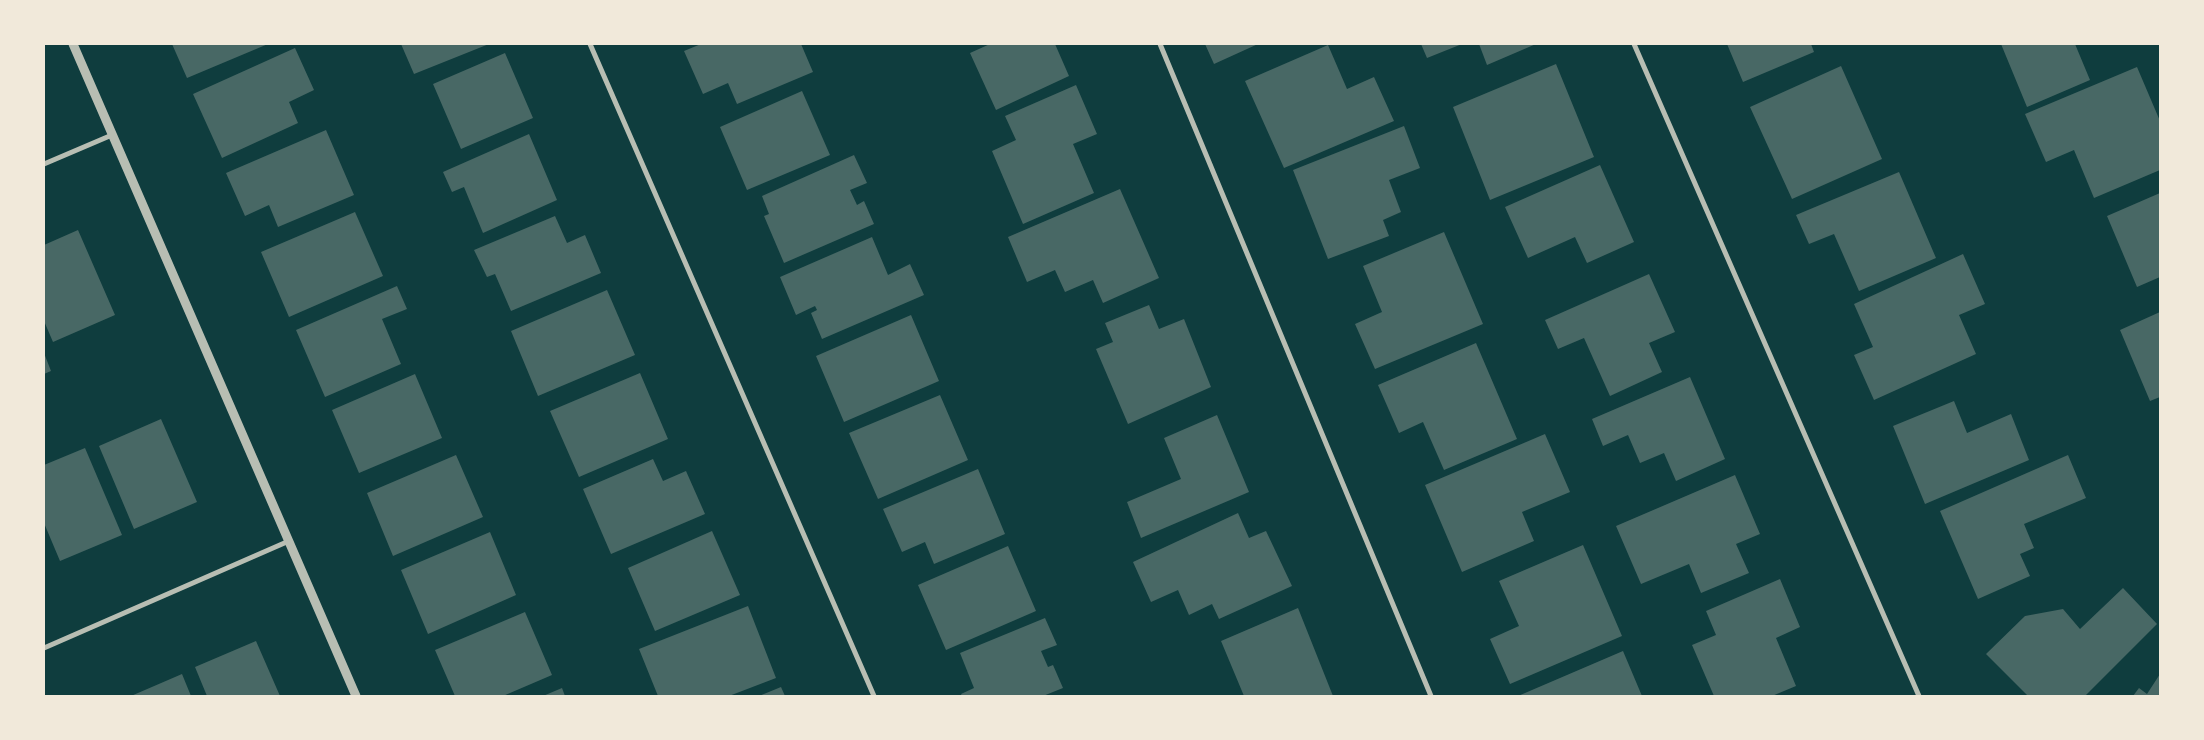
<!DOCTYPE html>
<html>
<head>
<meta charset="utf-8">
<style>
	body { margin:0 }
	#map { position:relative; width:2204px; height:740px; overflow:hidden; background:#0f3d3e; font-family:"Golos Text",sans-serif }
	canvas { display:block }
	.frame { position:absolute; inset:0; border:45px solid #f1e9da; pointer-events:none }
</style>
</head>
<body>
<div id="map">
<canvas width="2204" height="740"></canvas>
<div class="frame"></div>
</div>
<script>
const g = document.querySelector('canvas').getContext('2d');
g.lineJoin = 'round';
function fill(path, color) { g.fillStyle = color; g.fill(path, 'evenodd'); }
const shape = rows => new Path2D(rows.map(r => 'M' + r).join(''));
function trace(path, color, width, dash) { g.strokeStyle = color; g.lineWidth = width; g.lineCap = dash ? 'butt' : 'round'; g.setLineDash(dash || []); g.stroke(path); }
fill(shape([
	[172,44,268,44,187,78],
	[401,44,489,44,414,74],
	[701,44,801,44,813,72,737,104,728,83,703,94,684,51],
	[990,44,1055,44,1069,76,996,110,970,53],
	[1205,44,1258,44,1214,64],
	[1421,44,1462,44,1427,58],
	[1479,44,1536,44,1487,65],
	[1727,44,1811,44,1814,52,1743,82],
	[2001,44,2075,44,2090,80,2027,107],
	[1328,45,1347,89,1374,77,1394,121,1284,168,1245,81],
	[295,48,314,90,289,102,298,123,222,158,193,94],
	[505,53,533,118,461,149,433,84],
	[1556,64,1594,157,1490,200,1453,107],
	[1841,66,1882,159,1792,199,1750,107],
	[2137,67,2160,121,2160,170,2094,198,2074,150,2046,162,2025,114],
	[1076,85,1097,134,1073,144,1094,193,1023,224,992,151,1016,140,1005,116],
	[802,91,830,155,747,190,720,127],
	[1404,126,1420,168,1389,180,1401,212,1383,220,1389,236,1328,259,1293,170],
	[326,130,354,195,278,227,269,205,245,216,226,173],
	[529,134,557,200,483,233,464,187,452,192,443,172],
	[854,155,867,183,850,190,857,205,864,201,874,224,784,263,764,216,769,214,762,196],
	[1600,165,1634,242,1587,263,1575,237,1528,258,1505,207],
	[1899,172,1936,258,1859,291,1834,234,1809,244,1796,215],
	[1120,189,1159,278,1103,303,1093,280,1065,292,1055,270,1027,282,1008,237],
	[2160,193,2160,277,2137,287,2107,216],
	[355,212,383,276,289,317,261,252],
	[555,216,567,243,585,235,601,273,511,311,495,274,487,277,474,250],
	[78,230,115,315,53,342,44,321,44,245],
	[1444,232,1483,324,1375,369,1355,324,1382,312,1363,266],
	[872,237,888,275,910,264,924,295,822,339,811,313,817,310,815,306,796,315,780,277],
	[1963,254,1985,304,1959,315,1976,354,1874,400,1854,355,1873,347,1854,304],
	[1649,274,1675,332,1649,343,1662,372,1610,396,1584,338,1558,349,1545,320],
	[397,286,407,309,382,319,401,364,325,397,296,330],
	[607,290,635,355,538,396,511,331],
	[1149,305,1159,329,1184,319,1211,387,1128,424,1096,349,1113,342,1105,323],
	[2160,312,2160,397,2150,401,2120,330],
	[911,315,939,381,844,422,816,356],
	[1476,343,1517,439,1444,470,1423,422,1399,433,1378,385],
	[44,353,51,371,44,374],
	[640,373,668,439,579,477,550,411],
	[415,374,442,438,359,473,332,410],
	[1690,377,1725,459,1676,481,1664,453,1640,463,1628,435,1603,446,1592,419],
	[940,395,968,460,878,499,849,433],
	[1954,401,1967,433,2011,414,2029,460,1925,504,1893,426],
	[1217,415,1249,492,1141,538,1127,502,1181,479,1164,438],
	[161,419,197,502,134,529,99,446],
	[1545,434,1570,492,1522,512,1534,541,1462,572,1425,485],
	[85,448,122,535,60,561,44,523,44,465],
	[456,455,483,517,393,556,367,493],
	[2068,455,2086,498,2024,524,2034,548,2020,554,2030,576,1978,599,1940,511],
	[653,459,663,481,686,471,705,514,611,554,583,489],
	[978,469,1005,534,934,564,925,542,902,552,883,509],
	[1735,475,1760,534,1736,544,1749,573,1701,593,1689,564,1641,584,1616,526],
	[1238,513,1249,538,1266,531,1292,586,1219,619,1212,604,1189,615,1178,590,1151,602,1133,562],
	[712,531,740,595,655,631,628,568],
	[490,532,516,595,428,634,401,570],
	[1583,545,1622,636,1510,684,1490,639,1519,626,1499,581],
	[1008,546,1036,611,946,650,918,585],
	[1780,579,1800,627,1776,638,1796,686,1772,696,1714,696,1692,645,1716,635,1706,611],
	[2123,588,2157,624,2085,696,2028,696,1986,654,2025,616,2063,609,2080,629],
	[748,606,776,678,729,696,658,696,639,649],
	[1298,608,1333,696,1244,696,1221,641],
	[525,612,552,675,503,696,455,696,435,650],
	[1045,618,1057,645,1041,651,1048,667,1053,665,1063,688,1043,696,962,696,961,694,974,688,960,653],
	[256,641,280,696,207,696,195,667],
	[1623,651,1642,696,1518,696],
	[182,674,191,696,131,696],
	[2160,674,2160,696,2133,696,2139,688,2147,694],
	[781,687,785,696,759,696],
	[562,688,565,696,543,696]
]), '#486865');
trace(shape([
	[590,44,874,696],
	[1160,44,1431,696],
	[1634,44,1919,696],
	[44,164,112,135],
	[44,648,289,541]
]), '#b8beb3', 5);
trace(shape([
	[73,44,356,696]
]), '#b8beb3', 9);
</script>
</body>
</html>
